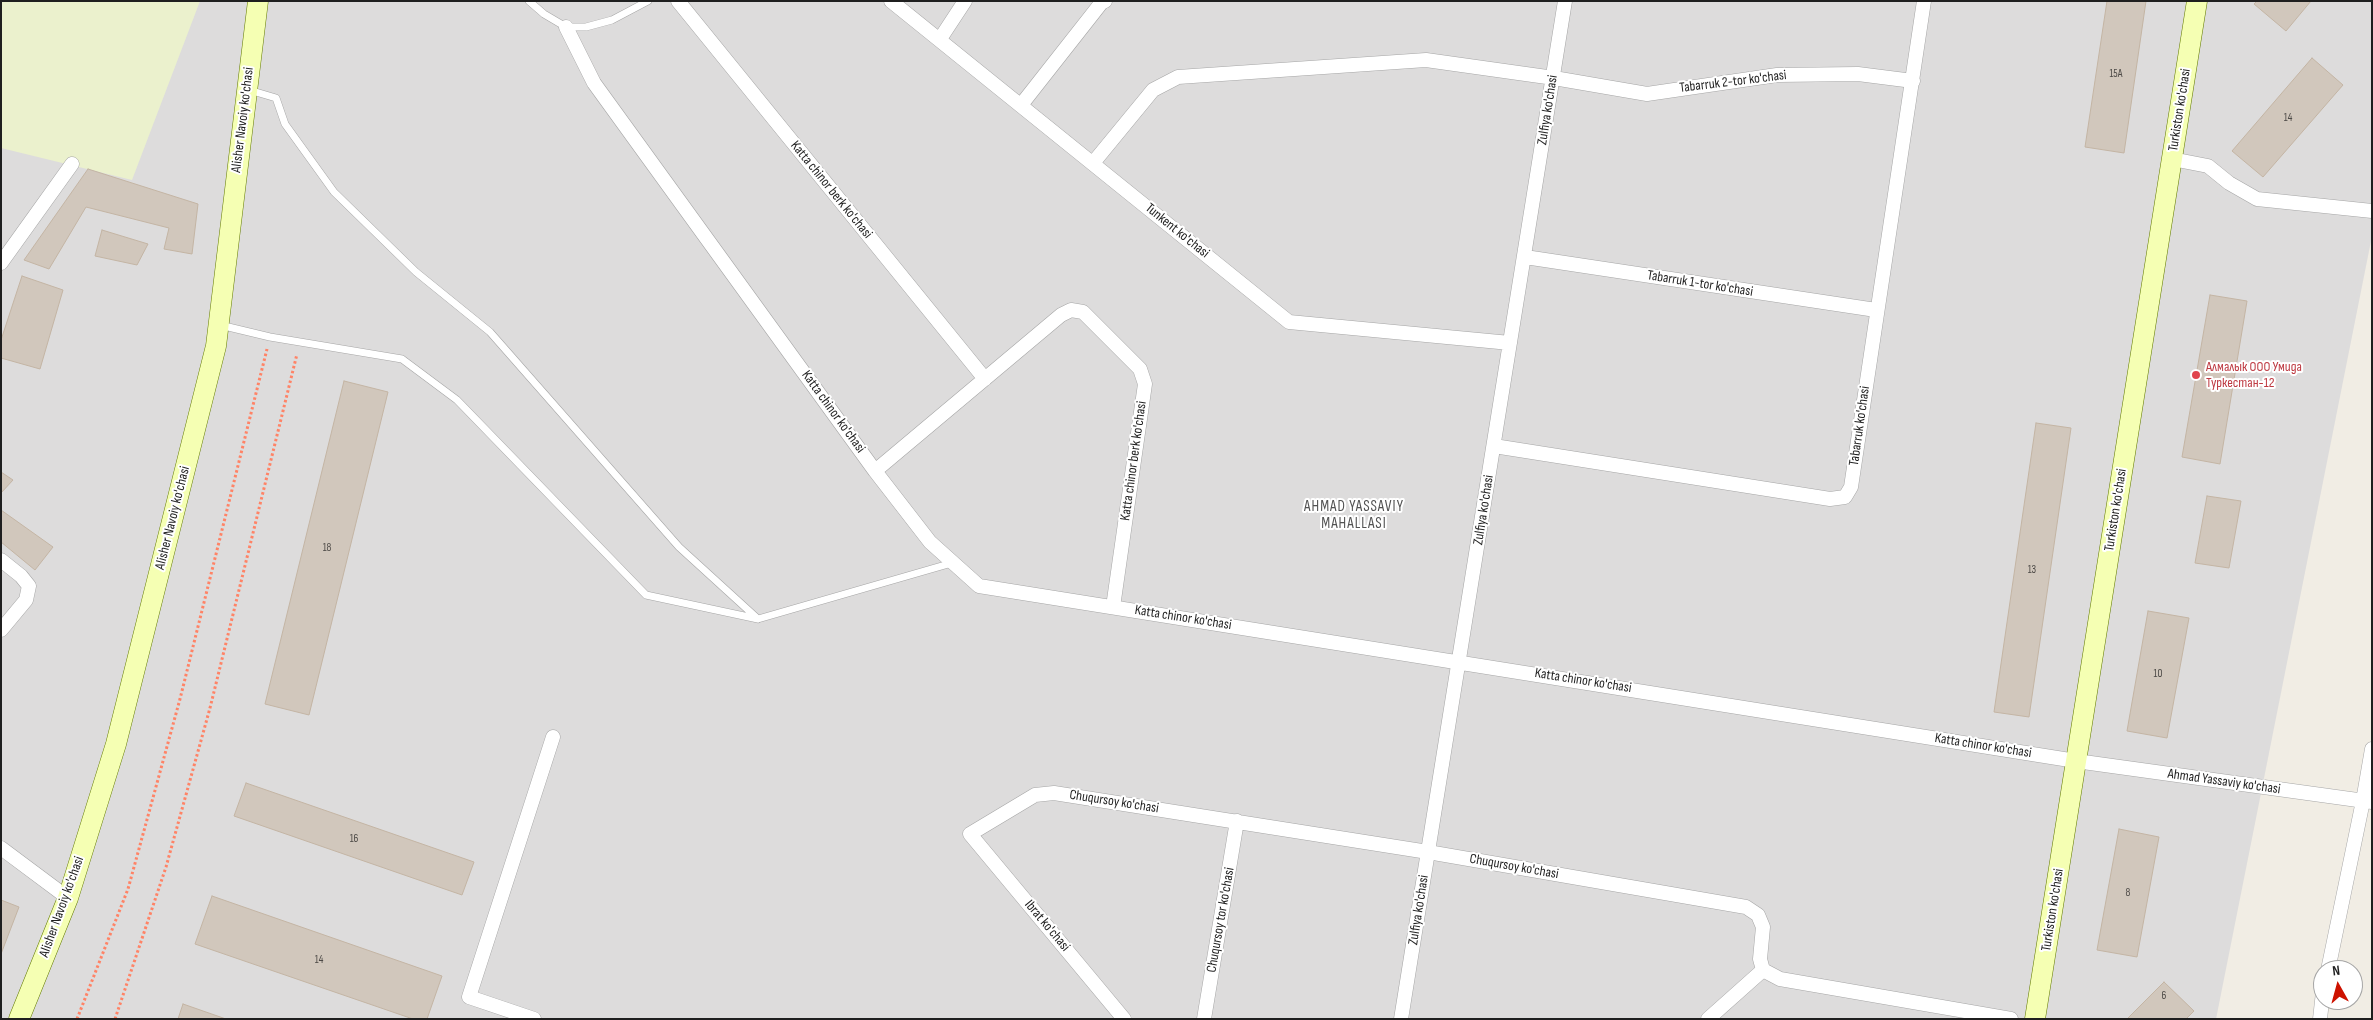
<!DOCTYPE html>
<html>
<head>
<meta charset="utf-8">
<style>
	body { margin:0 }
	#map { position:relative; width:2373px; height:1020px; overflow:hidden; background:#f1ede4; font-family:"Sofia Sans Condensed",sans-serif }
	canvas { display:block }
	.frame { position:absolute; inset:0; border:2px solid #1f1f1f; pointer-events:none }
	.north { position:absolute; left:2313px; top:960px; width:50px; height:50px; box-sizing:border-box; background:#fff; border:1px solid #a5a5a5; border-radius:50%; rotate:353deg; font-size:14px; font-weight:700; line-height:20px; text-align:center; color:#1f1f1f }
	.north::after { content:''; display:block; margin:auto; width:18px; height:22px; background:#cd1200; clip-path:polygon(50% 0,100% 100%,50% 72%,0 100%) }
</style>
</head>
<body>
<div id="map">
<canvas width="2373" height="1020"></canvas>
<div class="frame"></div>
<div class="north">N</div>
</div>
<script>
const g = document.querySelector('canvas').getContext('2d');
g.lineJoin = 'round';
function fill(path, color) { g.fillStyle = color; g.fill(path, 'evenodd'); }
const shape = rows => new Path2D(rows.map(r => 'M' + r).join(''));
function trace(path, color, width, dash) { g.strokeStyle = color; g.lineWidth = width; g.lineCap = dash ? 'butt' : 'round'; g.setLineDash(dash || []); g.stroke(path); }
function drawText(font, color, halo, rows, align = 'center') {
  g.font = font + ' "Sofia Sans Condensed",sans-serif'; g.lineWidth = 4; g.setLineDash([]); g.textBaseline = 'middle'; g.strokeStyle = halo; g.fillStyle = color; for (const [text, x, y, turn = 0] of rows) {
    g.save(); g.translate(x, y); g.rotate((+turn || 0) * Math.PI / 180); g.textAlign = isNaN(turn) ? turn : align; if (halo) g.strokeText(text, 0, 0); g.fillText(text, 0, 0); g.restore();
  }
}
fill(shape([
	[1,1,2372,1,2372,236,2216,1019,1,1019]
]), '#dddcdc');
fill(shape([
	[1,1,200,1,132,180,1,148]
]), '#ebf1cd');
const building = shape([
	[2107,1,2146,1,2124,153,2085,147,2107,1],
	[2257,1,2311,1,2286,31,2254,4,2257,1],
	[2312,58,2343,85,2263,177,2232,151,2312,58],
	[88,169,198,204,192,254,164,249,169,228,86,207,49,269,24,260,88,169],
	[102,230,148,244,137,265,95,256,102,230],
	[22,276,63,290,40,369,1,358,1,340,22,276],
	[2210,295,2247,301,2220,464,2182,457,2210,295],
	[344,381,388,392,309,715,265,704,344,381],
	[2036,423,2071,428,2029,717,1994,712,2036,423],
	[1,472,13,480,1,493,1,472],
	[2207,496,2241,501,2229,568,2195,563,2207,496],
	[1,510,53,547,35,570,1,542,1,510],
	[2148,611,2189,618,2167,738,2127,731,2148,611],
	[246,783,474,862,462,895,234,816,246,783],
	[2119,829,2159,837,2137,957,2097,950,2119,829],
	[212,896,442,976,427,1019,413,1019,195,944,212,896],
	[1,900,19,907,1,954,1,900],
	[2164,982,2194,1011,2186,1019,2127,1019,2164,982],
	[183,1004,226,1019,178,1019,183,1004]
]);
fill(building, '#d1c7bc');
trace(building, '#c4b5a4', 1);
const lane = shape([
	[529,1,544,14,566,27,586,27,612,20,648,1],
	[249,90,276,98,285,124,334,192,416,272,490,332,679,547,758,619],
	[220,325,270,337,402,359,457,400,646,595,758,619,952,563]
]);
const street = shape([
	[678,1,985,379],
	[891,1,1289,322,1510,343],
	[566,27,594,83,875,471,930,542,979,586,2076,761,2372,802],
	[940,39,965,1],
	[1021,105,1102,2,1105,1],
	[2172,159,2208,166,2229,183,2257,199,2372,211],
	[1093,163,1153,90,1178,77,1426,60,1554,78,1647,94,1777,75,1858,74,1913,81],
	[1525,257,1876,310],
	[1,263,72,164],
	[1494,446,1830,499,1845,497,1851,487,1924,1],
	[875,471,1061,315,1071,310,1083,312,1140,369,1145,384,1113,607],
	[1,560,21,576,29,586,26,600,1,630],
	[1,848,68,898],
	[2328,970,2363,801,2372,749],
	[534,1019,469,997,553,737],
	[1124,1019,970,834,1035,795,1054,793,1428,852,1746,907,1758,915,1763,927,1760,959,1763,970,1780,979,2011,1019],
	[1204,1019,1237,821],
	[1401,1019,1565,1],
	[1708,1019,1763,970],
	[2320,1019,2323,992]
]);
const secondary = shape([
	[19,1019,68,898,116,744,216,346,258,1],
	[2035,1019,2197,1]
]);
trace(lane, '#a6a6a6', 8);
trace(street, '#a6a6a6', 15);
trace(secondary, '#637b00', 21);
trace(shape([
	[77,1019,128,889,180,699,267,349],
	[115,1019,166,867,210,708,297,354]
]), '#ff8366', 3, [2.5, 2.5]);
trace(lane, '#fff', 7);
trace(street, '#fff', 14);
trace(secondary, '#f5ffb3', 20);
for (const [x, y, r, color] of [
	[2196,375,5,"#e0444e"]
]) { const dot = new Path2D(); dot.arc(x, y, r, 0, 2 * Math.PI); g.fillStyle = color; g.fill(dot); trace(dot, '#fff', 2); }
drawText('11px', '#4c4946', null, [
	["15А",2116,74],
	["14",2288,118],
	["18",327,548],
	["13",2032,570],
	["10",2158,674],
	["16",354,839],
	["8",2128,893],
	["14",319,960],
	["6",2164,996]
]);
drawText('14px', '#1f1f1f', '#fff', [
	["Tabarruk 2-tor ko'chasi",1733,82,-7],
	["Zulfiya ko'chasi",1548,110,-81],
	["Turkiston ko'chasi",2180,110,-81],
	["Alisher Navoiy ko'chasi",243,120,-83],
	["Katta chinor berk ko'chasi",831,190,51],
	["Tunkent ko'chasi",1177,231,39],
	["Tabarruk 1-tor ko'chasi",1700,284,9],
	["Katta chinor ko'chasi",833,412,54],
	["Tabarruk ko'chasi",1860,426,-82],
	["Katta chinor berk ko'chasi",1134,461,-82],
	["Zulfiya ko'chasi",1484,510,-81],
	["Turkiston ko'chasi",2116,510,-81],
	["Alisher Navoiy ko'chasi",173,518,-76],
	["Katta chinor ko'chasi",1183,618,9],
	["Katta chinor ko'chasi",1583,681,9],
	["Katta chinor ko'chasi",1983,746,9],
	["Ahmad Yassaviy ko'chasi",2224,782,8],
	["Chuqursoy ko'chasi",1114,802,9],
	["Chuqursoy ko'chasi",1514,867,10],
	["Alisher Navoiy ko'chasi",62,907,-70],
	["Zulfiya ko'chasi",1419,910,-81],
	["Turkiston ko'chasi",2053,910,-81],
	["Chuqursoy tor ko'chasi",1221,920,-80],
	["Ibrat ko'chasi",1047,926,50]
]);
drawText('14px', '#be3a42', '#fff', [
	["Алмалык ООО Умида",2206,367],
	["Туркестан-12",2206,383]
], 'left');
g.letterSpacing = '1px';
drawText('15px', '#525252', '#fff', [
	["AHMAD YASSAVIY",1354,507],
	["MAHALLASI",1354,524]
]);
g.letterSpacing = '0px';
</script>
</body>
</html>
